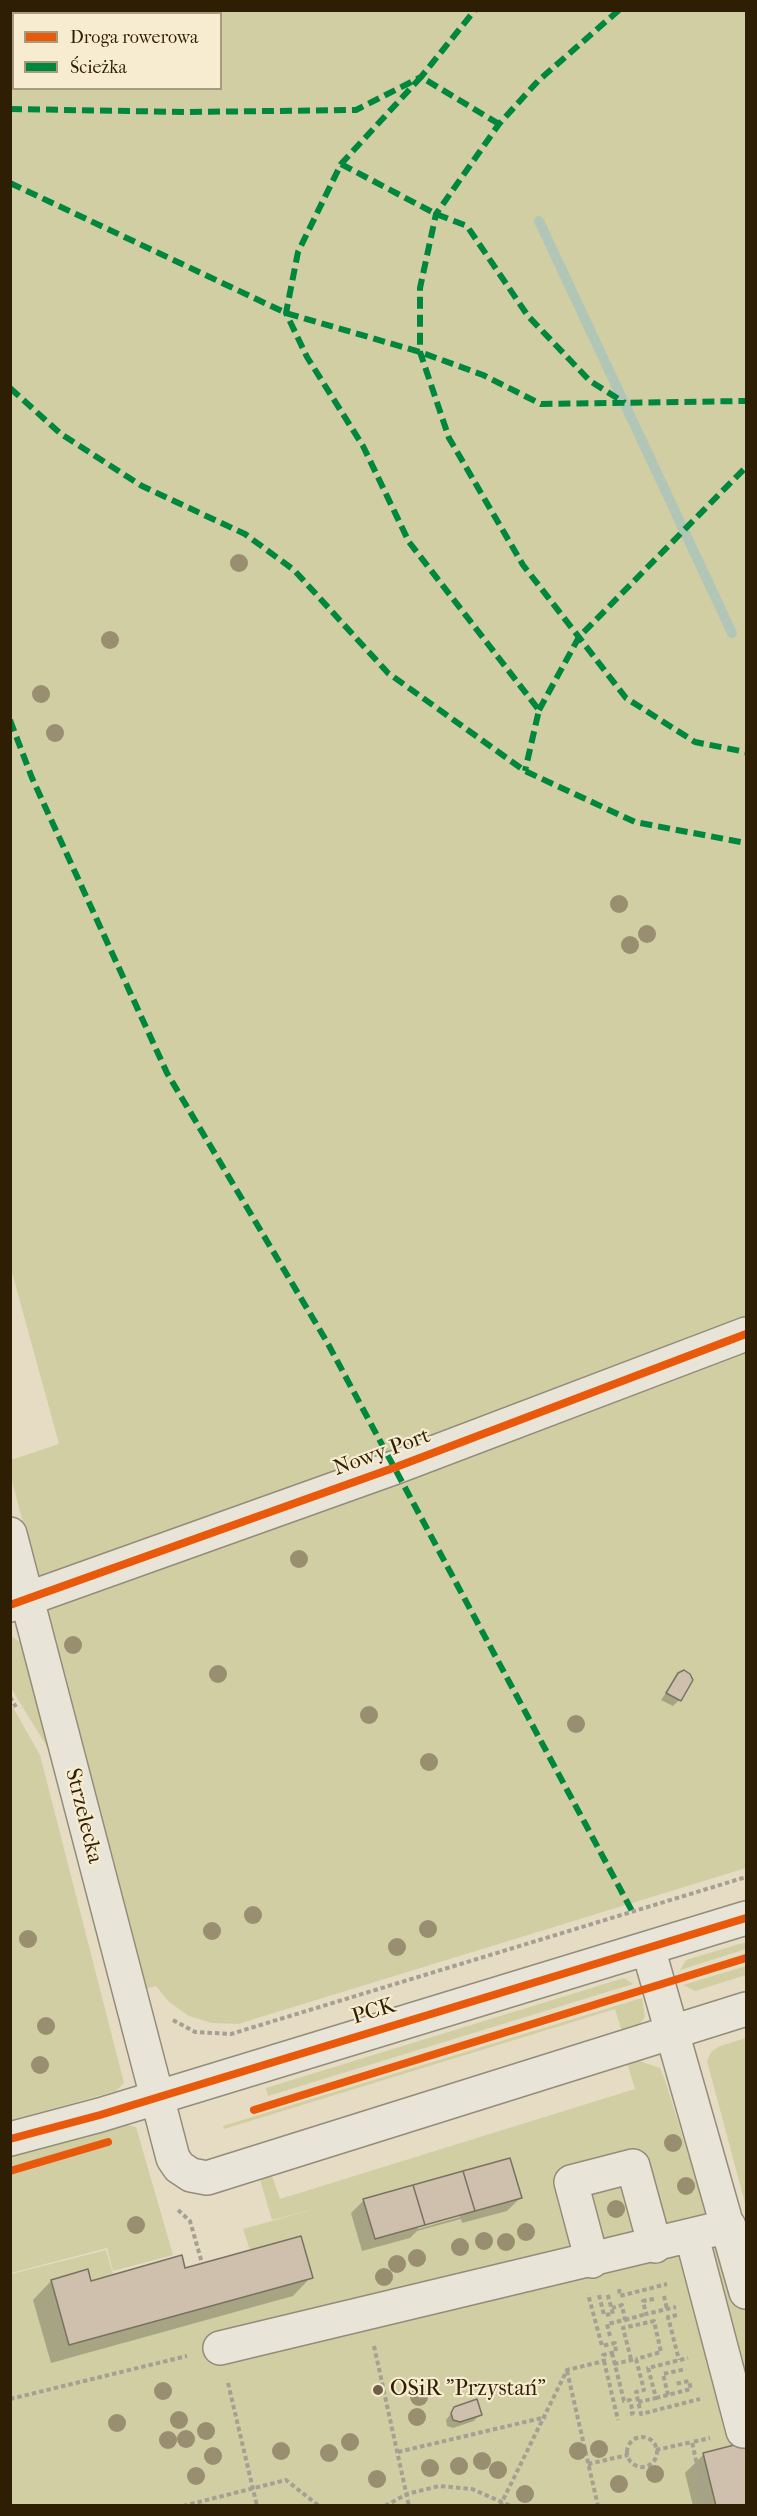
<!DOCTYPE html>
<html>
<head>
<meta charset="utf-8">
<style>
	body { margin:0 }
	#map { position:relative; width:757px; height:2516px; overflow:hidden; background:#e5dcc3; font-family:"IM FELL French Canon",serif }
	canvas { display:block }
	.frame { position:absolute; inset:0; border:12px solid #2e1e04; pointer-events:none }
	.legend { position:absolute; left:12px; top:12px; width:210px; height:78px; box-sizing:border-box; background:#f7eccf; border:2px solid #a79a7e; margin:0; padding:8px 10px; list-style:none; font-size:18px; color:#2e1e04 }
	.legend li { display:flex; align-items:center; gap:12px; height:30px }
	.legend b { width:30px; border:2px solid #a79a7e }
</style>
</head>
<body>
<div id="map">
<canvas width="757" height="2516"></canvas>
<div class="frame"></div>
<ul class="legend">
<li><b style="height:8px;background:#e8590c"></b>Droga rowerowa</li>
<li><b style="height:8px;background:#00873e"></b>Ścieżka</li>
</ul>
</div>
<script>
const g = document.querySelector('canvas').getContext('2d');
g.lineJoin = 'round';
function fill(path, color) { g.fillStyle = color; g.fill(path, 'evenodd'); }
const shape = rows => new Path2D(rows.map(r => 'M' + r).join(''));
function trace(path, color, width, dash) { g.strokeStyle = color; g.lineWidth = width; g.lineCap = dash ? 'butt' : 'round'; g.setLineDash(dash || []); g.stroke(path); }
function drawText(font, color, halo, rows, align = 'center') {
  g.font = font + ' "IM FELL French Canon",serif'; g.lineWidth = 4.5; g.setLineDash([]); g.textBaseline = 'middle'; g.strokeStyle = halo; g.fillStyle = color; for (const [text, x, y, turn = 0] of rows) {
    g.save(); g.translate(x, y); g.rotate((+turn || 0) * Math.PI / 180); g.textAlign = isNaN(turn) ? turn : align; if (halo) g.strokeText(text, 0, 0); g.fillText(text, 0, 0); g.restore();
  }
}
fill(shape([
	[10,11,746,11,746,1868,238,2024,212,2023,189,2016,169,2002,156,1986,145,1989,11,1477,11,1460,59,1444,10,1265],
	[14,14,220,14,220,88,14,88],
	[11,1636,20,1642,23,1648,49,1750,11,1688],
	[11,1704,40,1755,124,2083,116,2091,11,2120],
	[746,1942,746,1949,680,1970,686,1960],
	[746,1966,746,1975,695,1991,683,1985],
	[624,1978,633,1984,268,2096,266,2088],
	[642,1998,645,2017,634,2031,623,2035,615,2009,224,2129,223,2126],
	[746,2038,746,2207,707,2061,711,2052,720,2046],
	[639,2061,660,2068,665,2080,717,2248,746,2242,746,2505,11,2506,11,2274,106,2250,113,2274,182,2255,185,2268,250,2250,243,2229,318,2208,272,2220,259,2176,271,2173,280,2199,635,2089,627,2063],
	[127,2125,136,2127,173,2255,113,2271,107,2248,11,2273,11,2156]
]), '#d1cea4');
fill(shape([
	[679,1674,679,1700,673,1706,661,1700],
	[520,2198,507,2211,462,2223,461,2219,417,2231,410,2238,362,2251,351,2213,364,2200],
	[460,2214,460,2217,418,2229,417,2226],
	[184,2270,311,2277,293,2296,51,2363,33,2300,51,2281,90,2283],
	[455,2408,480,2414,474,2421,453,2428,447,2426,446,2420],
	[746,2418,746,2506,693,2506,685,2473,704,2454,742,2445]
]), '#0003');
trace(shape([
	[539,221,732,633]
]), '#b1c6b6', 10);
const building = shape([
	[684,1670,690,1674,693,1680,681,1701,666,1693,678,1673,684,1670],
	[510,2158,522,2198,475,2211,463,2171,510,2158],
	[463,2171,475,2211,425,2225,413,2185,463,2171],
	[413,2185,425,2225,375,2239,363,2199,413,2185],
	[301,2236,313,2278,69,2345,51,2280,88,2269,91,2281,182,2255,185,2268,301,2236],
	[477,2399,482,2415,460,2422,453,2420,451,2413,454,2407,477,2399],
	[746,2442,746,2506,716,2506,703,2453,746,2442]
]);
fill(building, '#cec0ad');
trace(building, '#797262', 1.5);
const minor = shape([
	[10,1534,173,2158,179,2167,191,2175,207,2178,746,2009],
	[10,1605,396,1467,746,1334],
	[648,1948,746,2292],
	[10,2139,100,2115,746,1918],
	[692,2237,743,2431],
	[592,2261,571,2182,633,2166,655,2246],
	[220,2348,729,2226]
]);
trace(minor, '#938c7a', 36);
trace(shape([
	[10,1697,16,1707],
	[173,2020,195,2032,231,2034,746,1877],
	[178,2210,190,2221,202,2263],
	[619,2289,620,2296,667,2284],
	[599,2295,604,2315,613,2314,607,2292],
	[664,2296,667,2309],
	[654,2299,643,2301,646,2314,676,2307],
	[677,2315,668,2317,679,2360],
	[625,2320,646,2314],
	[610,2336,607,2324,625,2320,622,2305,612,2308],
	[374,2346,409,2506],
	[612,2353,624,2401,630,2400,633,2413,627,2415],
	[631,2359,623,2328,654,2321,661,2352,636,2359],
	[604,2361,618,2420],
	[614,2364,636,2359,644,2390,636,2392,641,2414,700,2399],
	[567,2371,598,2506],
	[228,2383,257,2506],
	[668,2395,663,2374,686,2369],
	[656,2398,691,2389,689,2381,675,2384],
	[10,2399,187,2356],
	[638,2402,656,2398,648,2368,688,2358],
	'627 2452a15 15 0 1 1 30 0a15 15 0 1 1-30 0Z',
	[656,2450,692,2442],
	[398,2452,546,2417],
	[588,2464,628,2455],
	[183,2506,286,2480,319,2506],
	[385,2506,407,2494,439,2486,472,2489,511,2506],
	[500,2506,567,2370,604,2361,603,2355,616,2352,615,2343,602,2346,588,2294],
	[706,2506,692,2442,710,2438]
]), '#a5a093', 4, [4.5, 3]);
trace(minor, '#e9e4d8', 33);
trace(shape([
	[619,10,538,81,499,124,436,214,420,288,420,352,449,438,523,565,626,698,695,742,746,752],
	[10,109,185,112,356,110,421,77,475,10],
	[499,124,421,77,341,164,298,252,286,313,307,357,363,446,409,542,539,710,525,771],
	[341,164,436,214,467,226,528,316,590,381,625,403],
	[10,183,286,313,420,352,483,375,541,404,746,401],
	[10,388,61,434,142,486,245,534,294,570,388,673,525,771,635,822,746,843],
	[539,710,579,637,746,467],
	[10,720,32,778,167,1073,327,1342,632,1911]
]), '#00873e', 6, [12, 6]);
trace(shape([
	[10,1605,396,1467,746,1334],
	[254,2110,746,1958],
	[10,2139,100,2115,746,1918],
	[10,2171,108,2142]
]), '#e8590c', 8);
g.fillStyle = '#998e70';
for (const [x, y] of [
	[239,563],
	[110,640],
	[41,694],
	[55,733],
	[619,904],
	[647,934],
	[630,945],
	[299,1559],
	[73,1645],
	[218,1674],
	[369,1715],
	[576,1724],
	[429,1762],
	[253,1915],
	[428,1929],
	[212,1931],
	[28,1939],
	[397,1947],
	[46,2026],
	[40,2065],
	[673,2143],
	[686,2186],
	[616,2209],
	[136,2225],
	[526,2232],
	[484,2241],
	[506,2242],
	[460,2247],
	[417,2258],
	[397,2264],
	[384,2277],
	[163,2391],
	[419,2397],
	[417,2417],
	[179,2420],
	[117,2423],
	[206,2431],
	[186,2439],
	[168,2440],
	[350,2442],
	[599,2449],
	[281,2451],
	[578,2451],
	[329,2453],
	[213,2456],
	[482,2461],
	[459,2466],
	[430,2468],
	[498,2470],
	[655,2474],
	[196,2476],
	[377,2479],
	[619,2484],
	[525,2494]
]) { g.beginPath(); g.arc(x, y, 9, 0, 2 * Math.PI); g.fill(); }
for (const [x, y, r, color] of [
	[378,2390,6,"#6e6047"]
]) { const dot = new Path2D(); dot.arc(x, y, r, 0, 2 * Math.PI); g.fillStyle = color; g.fill(dot); trace(dot, '#f7eccf', 2); }
drawText('22px', '#2e1e04', '#f7eccf', [
	["Nowy Port",382,1453,-20],
	["Strzelecka",83,1816,76],
	["PCK",374,2012,-17]
]);
drawText('22px', '#2e1e04', '#f7eccf', [
	["OSiR \"Przystań\"",390,2390]
], 'left');
</script>
</body>
</html>
